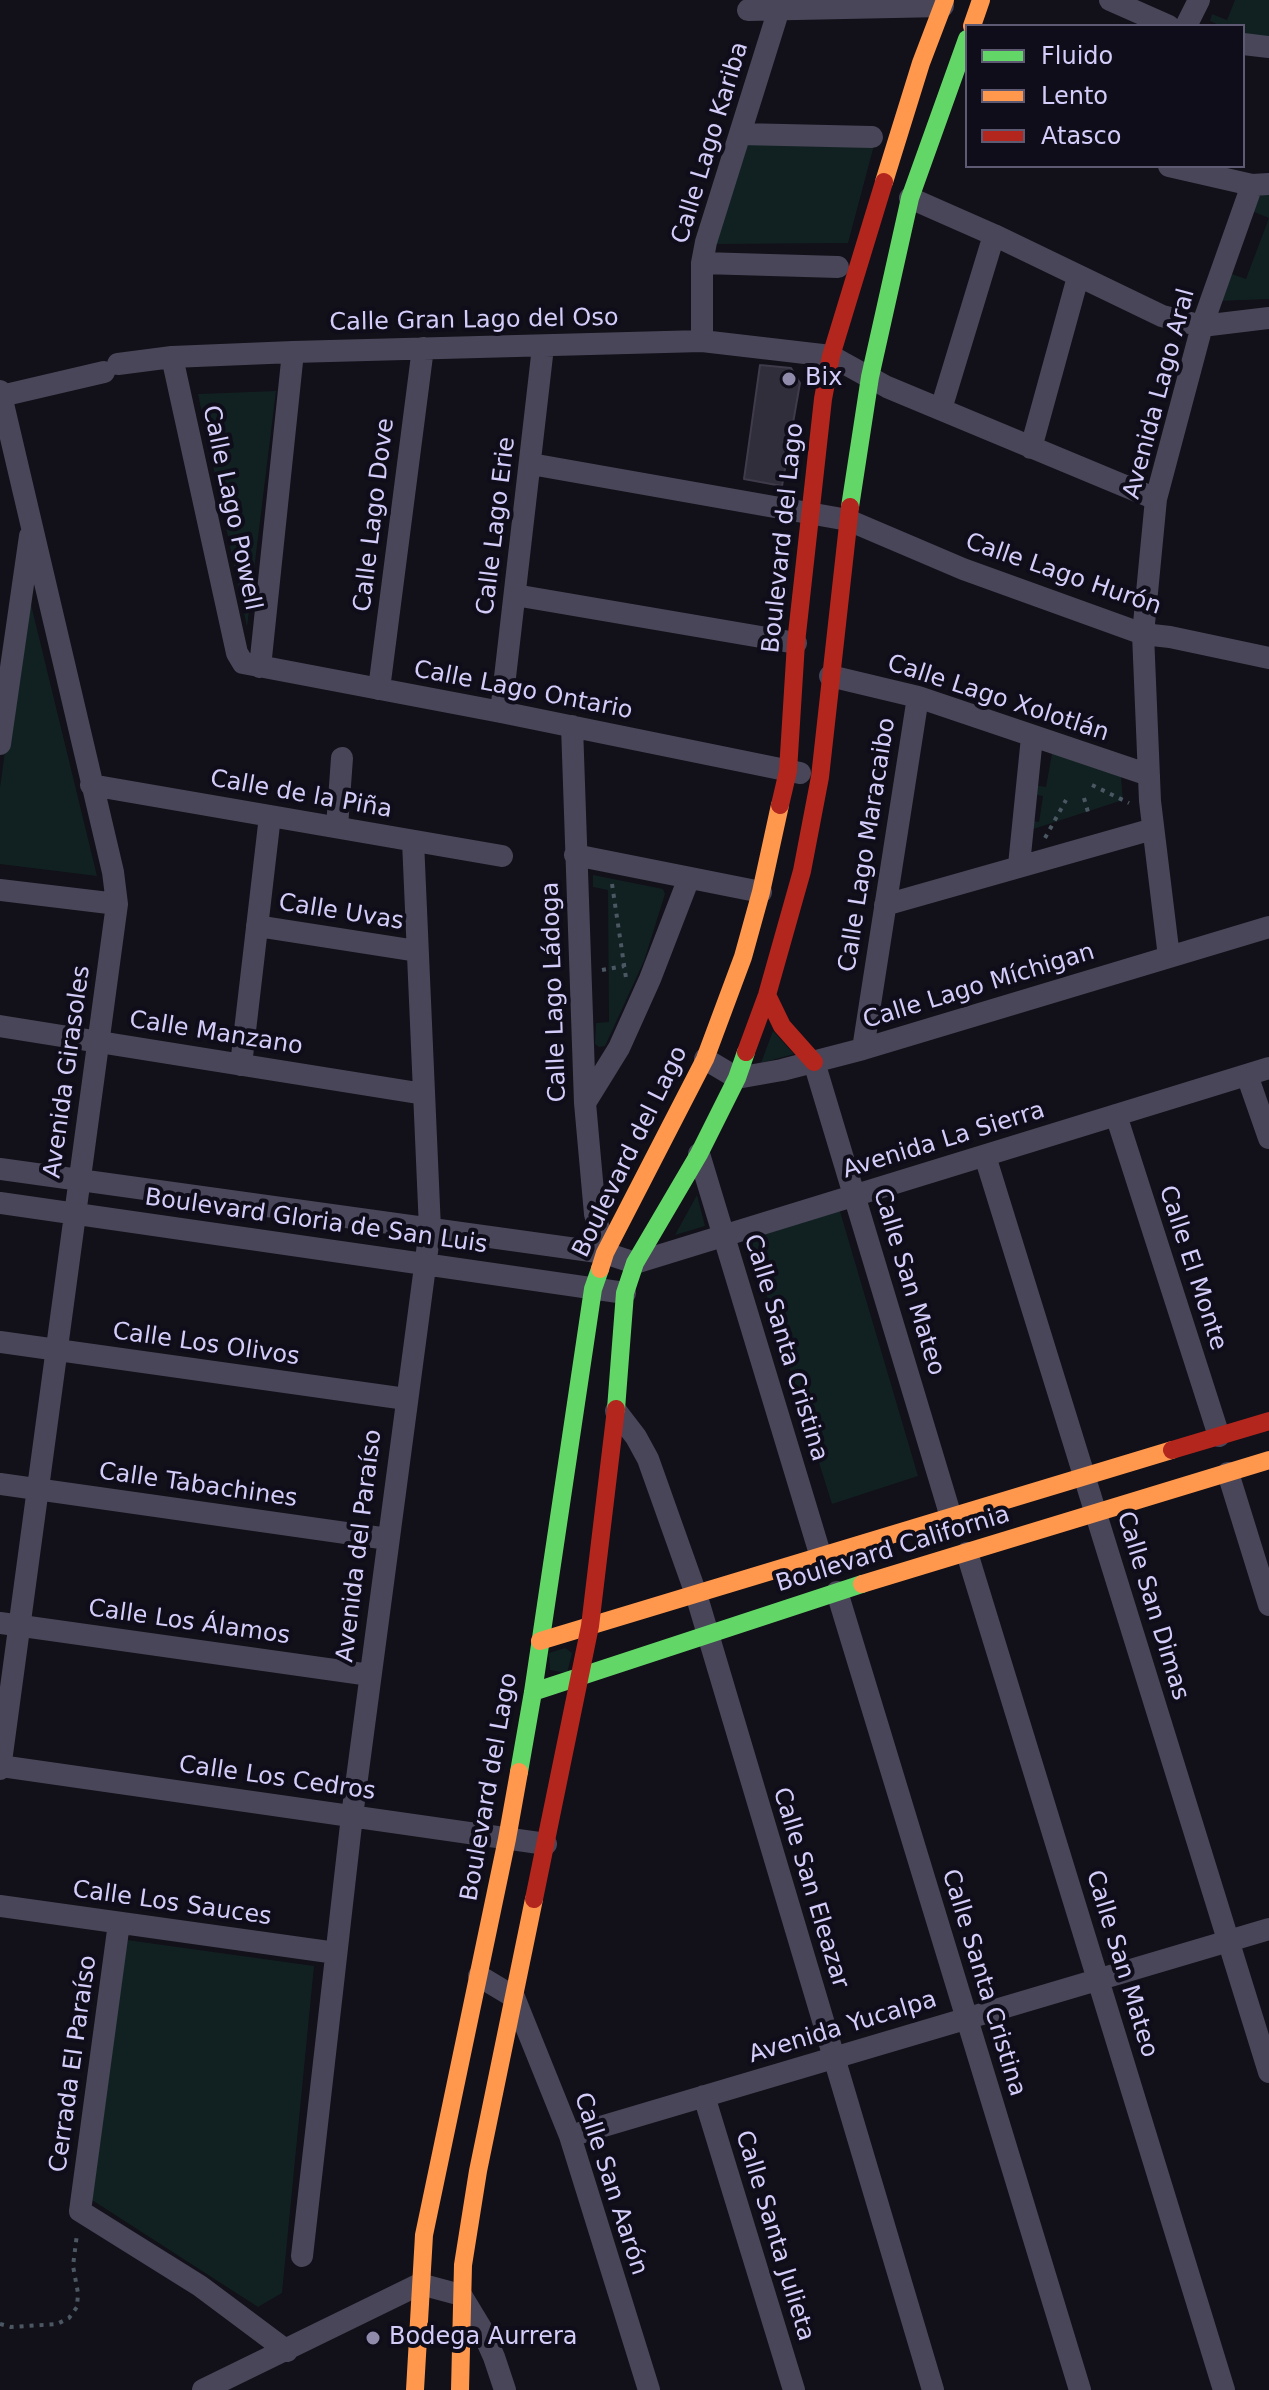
<!DOCTYPE html>
<html>
<head>
<meta charset="utf-8">
<style>
	body { margin:0 }
	#map { position:relative; width:1269px; height:2390px; overflow:hidden; background:#121018; font-family:"DejaVu Sans",sans-serif }
	canvas { display:block }
	.legend { position:absolute; left:965px; top:24px; width:280px; height:144px; box-sizing:border-box; background:#100d1b; border:2px solid #5e5a74; margin:0; padding:10px 14px; list-style:none; font-size:24px; color:#d4cdf9 }
	.legend li { display:flex; align-items:center; gap:16px; height:40px }
	.legend b { width:40px; border:2px solid #5e5a74 }
</style>
</head>
<body>
<div id="map">
<canvas width="1269" height="2390"></canvas>
<ul class="legend">
<li><b style="height:10px;background:#63d668"></b>Fluido</li>
<li><b style="height:10px;background:#ff974d"></b>Lento</li>
<li><b style="height:10px;background:#b3261e"></b>Atasco</li>
</ul>
</div>
<script>
const g = document.querySelector('canvas').getContext('2d');
g.lineJoin = 'round';
function fill(path, color) { g.fillStyle = color; g.fill(path, 'evenodd'); }
const shape = rows => new Path2D(rows.map(r => 'M' + r).join(''));
function trace(path, color, width, dash) { g.strokeStyle = color; g.lineWidth = width; g.lineCap = dash ? 'butt' : 'round'; g.setLineDash(dash || []); g.stroke(path); }
function drawText(font, color, halo, rows, align = 'center') {
  g.font = font + ' "DejaVu Sans",sans-serif'; g.lineWidth = 8; g.setLineDash([]); g.textBaseline = 'middle'; g.strokeStyle = halo; g.fillStyle = color; for (const [text, x, y, turn = 0] of rows) {
    g.save(); g.translate(x, y); g.rotate((+turn || 0) * Math.PI / 180); g.textAlign = isNaN(turn) ? turn : align; if (halo) g.strokeText(text, 0, 0); g.fillText(text, 0, 0); g.restore();
  }
}
fill(shape([
	[1235,0,1269,0,1269,39,1243,34,1243,26,1221,26,1210,21,1212,14,1227,20],
	[877,134,848,243,710,244,742,139],
	[1269,183,1269,299,1218,301,1226,272,1246,279,1269,218,1249,210],
	[276,391,247,627,198,394],
	[27,588,97,876,0,864,0,788],
	[1053,748,1120,766,1123,800,1024,832,1021,819,1039,822,1043,796,1025,793,1027,784,1046,787],
	[593,875,663,889,665,894,644,961,605,1046,599,1047,595,1044,596,1023,609,1022,608,890,593,887],
	[773,1031,794,1054,761,1063],
	[697,1195,705,1226,675,1235],
	[839,1208,918,1476,832,1504,749,1239],
	[565,1648,572,1653,567,1673,550,1670,549,1653],
	[127,1940,314,1966,282,2293,258,2307,92,2200]
]), '#112122');
const building = shape([
	[760,365,791,368,800,383,782,486,744,479,760,365]
]);
fill(building, '#302e3a');
trace(building, '#3f3b4b', 2);
trace(shape([
	[1092,785,1129,803],
	[1084,798,1088,812],
	[1045,838,1066,800],
	[612,884,626,978],
	[602,970,624,966],
	[0,2324,11,2327,57,2324,69,2318,77,2307,78,2293,73,2266,77,2234]
]), '#4b5762', 4, [4, 6]);
trace(shape([
	[1110,0,1169,26],
	[748,10,943,6],
	[1186,26,1199,0],
	[1243,44,1269,47],
	[740,134,872,137],
	[1169,166,1252,185,1269,184],
	[910,198,994,235,1162,316,1202,326,1269,318],
	[702,263,838,267],
	[702,341,702,263,706,242,779,9],
	[172,357,237,653,243,663,501,712,800,773],
	[118,364,172,357,293,352,702,341,831,356,887,387,1156,499],
	[0,391,113,872,117,904,0,1769],
	[1,396,104,372],
	[941,409,994,235],
	[1031,448,1078,277],
	[531,464,848,520,963,569,1143,634,1170,637,1269,658],
	[515,595,796,643],
	[260,667,293,352],
	[830,676,918,697,1149,775],
	[379,689,423,348],
	[501,712,543,347],
	[572,726,585,1103,595,1214,605,1253],
	[0,744,30,536],
	[91,785,502,856],
	[337,827,342,758],
	[575,855,761,892],
	[1019,865,1032,737],
	[0,890,117,904],
	[885,905,1153,829],
	[257,926,417,951],
	[1169,957,1150,801,1143,634,1156,499,1202,326,1252,185],
	[0,1026,424,1094],
	[863,1049,918,697],
	[705,1059,737,1078,782,1070,863,1049,1269,927],
	[814,1062,951,1517],
	[241,1065,270,816],
	[1247,1075,1269,1138],
	[585,1103,619,1048,650,979,689,878],
	[1116,1115,1219,1436],
	[699,1154,821,1557],
	[985,1156,1269,2072],
	[0,1169,605,1253,635,1263,1269,1068],
	[0,1203,625,1293],
	[0,1342,406,1399],
	[616,1411,636,1437,648,1459,696,1594,933,2390],
	[1228,1473,1269,1605],
	[0,1484,388,1539],
	[967,1553,1224,2390],
	[837,1592,1080,2390],
	[0,1623,370,1675],
	[0,1766,546,1844],
	[0,1906,336,1953],
	[119,1923,80,2211,200,2286,287,2351],
	[479,1976,514,1997,570,2136,649,2390],
	[704,2096,794,2390],
	[570,2136,1269,1929],
	[302,2256,352,1816,430,1229,413,841],
	[203,2390,420,2284,461,2295,481,2328,494,2357,505,2390]
]), '#484658', 22);
trace(shape([
	[850,507,870,377,910,198,967,39],
	[616,1409,625,1293,635,1263,699,1154,737,1078,746,1052],
	[533,1692,862,1584],
	[519,1772,533,1692,593,1289,600,1269]
]), '#63d668', 18);
trace(shape([
	[972,26,981,0],
	[884,182,921,63,945,0],
	[600,1269,605,1253,705,1059,743,957,761,892,780,805],
	[862,1584,1269,1460],
	[540,1641,1172,1450],
	[415,2390,424,2235,507,1839,519,1772],
	[460,2390,463,2265,478,2171,534,1899]
]), '#ff974d', 18);
trace(shape([
	[780,805,788,771,796,643,823,399,831,356,884,182],
	[767,995,782,1026,814,1062],
	[746,1052,767,995,802,871,820,777,850,507],
	[1172,1450,1269,1421],
	[534,1899,590,1626,616,1409]
]), '#b3261e', 18);
for (const [x, y, r, color] of [
	[789,379,8,"#908baa"],
	[373,2338,8,"#908baa"]
]) { const dot = new Path2D(); dot.arc(x, y, r, 0, 2 * Math.PI); g.fillStyle = color; g.fill(dot); trace(dot, '#100d1b', 3); }
drawText('24px', '#d4cdf9', '#100d1b', [
	["Calle Lago Kariba",711,143,-73],
	["Calle Gran Lago del Oso",474,321,-1],
	["Avenida Lago Aral",1160,394,-75],
	["Calle Lago Powell",231,508,78],
	["Calle Lago Dove",375,515,-83],
	["Calle Lago Erie",497,526,-83],
	["Boulevard del Lago",784,538,-84],
	["Calle Lago Hurón",1063,575,19],
	["Calle Lago Ontario",523,691,11],
	["Calle Lago Xolotlán",998,699,18],
	["Calle de la Piña",301,795,10],
	["Calle Lago Maracaibo",868,845,-81],
	["Calle Uvas",341,913,9],
	["Calle Lago Míchigan",979,987,-17],
	["Calle Lago Ládoga",555,992,-92],
	["Calle Manzano",216,1034,9],
	["Avenida Girasoles",68,1072,-82],
	["Avenida La Sierra",944,1141,-17],
	["Boulevard del Lago",631,1152,-64],
	["Boulevard Gloria de San Luis",316,1222,8],
	["Calle El Monte",1192,1268,72],
	["Calle San Mateo",908,1282,73],
	["Calle Los Olivos",206,1345,8],
	["Calle Santa Cristina",785,1348,73],
	["Calle Tabachines",198,1486,8],
	["Avenida del Paraíso",360,1546,-83],
	["Boulevard California",893,1550,-17],
	["Calle San Dimas",1152,1606,73],
	["Calle Los Álamos",189,1623,8],
	["Calle Los Cedros",277,1779,8],
	["Boulevard del Lago",490,1787,-80],
	["Calle San Eleazar",810,1888,73],
	["Calle Los Sauces",172,1904,8],
	["Calle San Mateo",1121,1964,73],
	["Calle Santa Cristina",983,1983,73],
	["Avenida Yucalpa",843,2028,-17],
	["Cerrada El Paraíso",74,2064,-82],
	["Calle San Aarón",610,2184,72],
	["Calle Santa Julieta",774,2236,73]
]);
drawText('24px', '#d4cdf9', '#100d1b', [
	["Bix",805,379],
	["Bodega Aurrera",389,2338]
], 'left');
</script>
</body>
</html>
